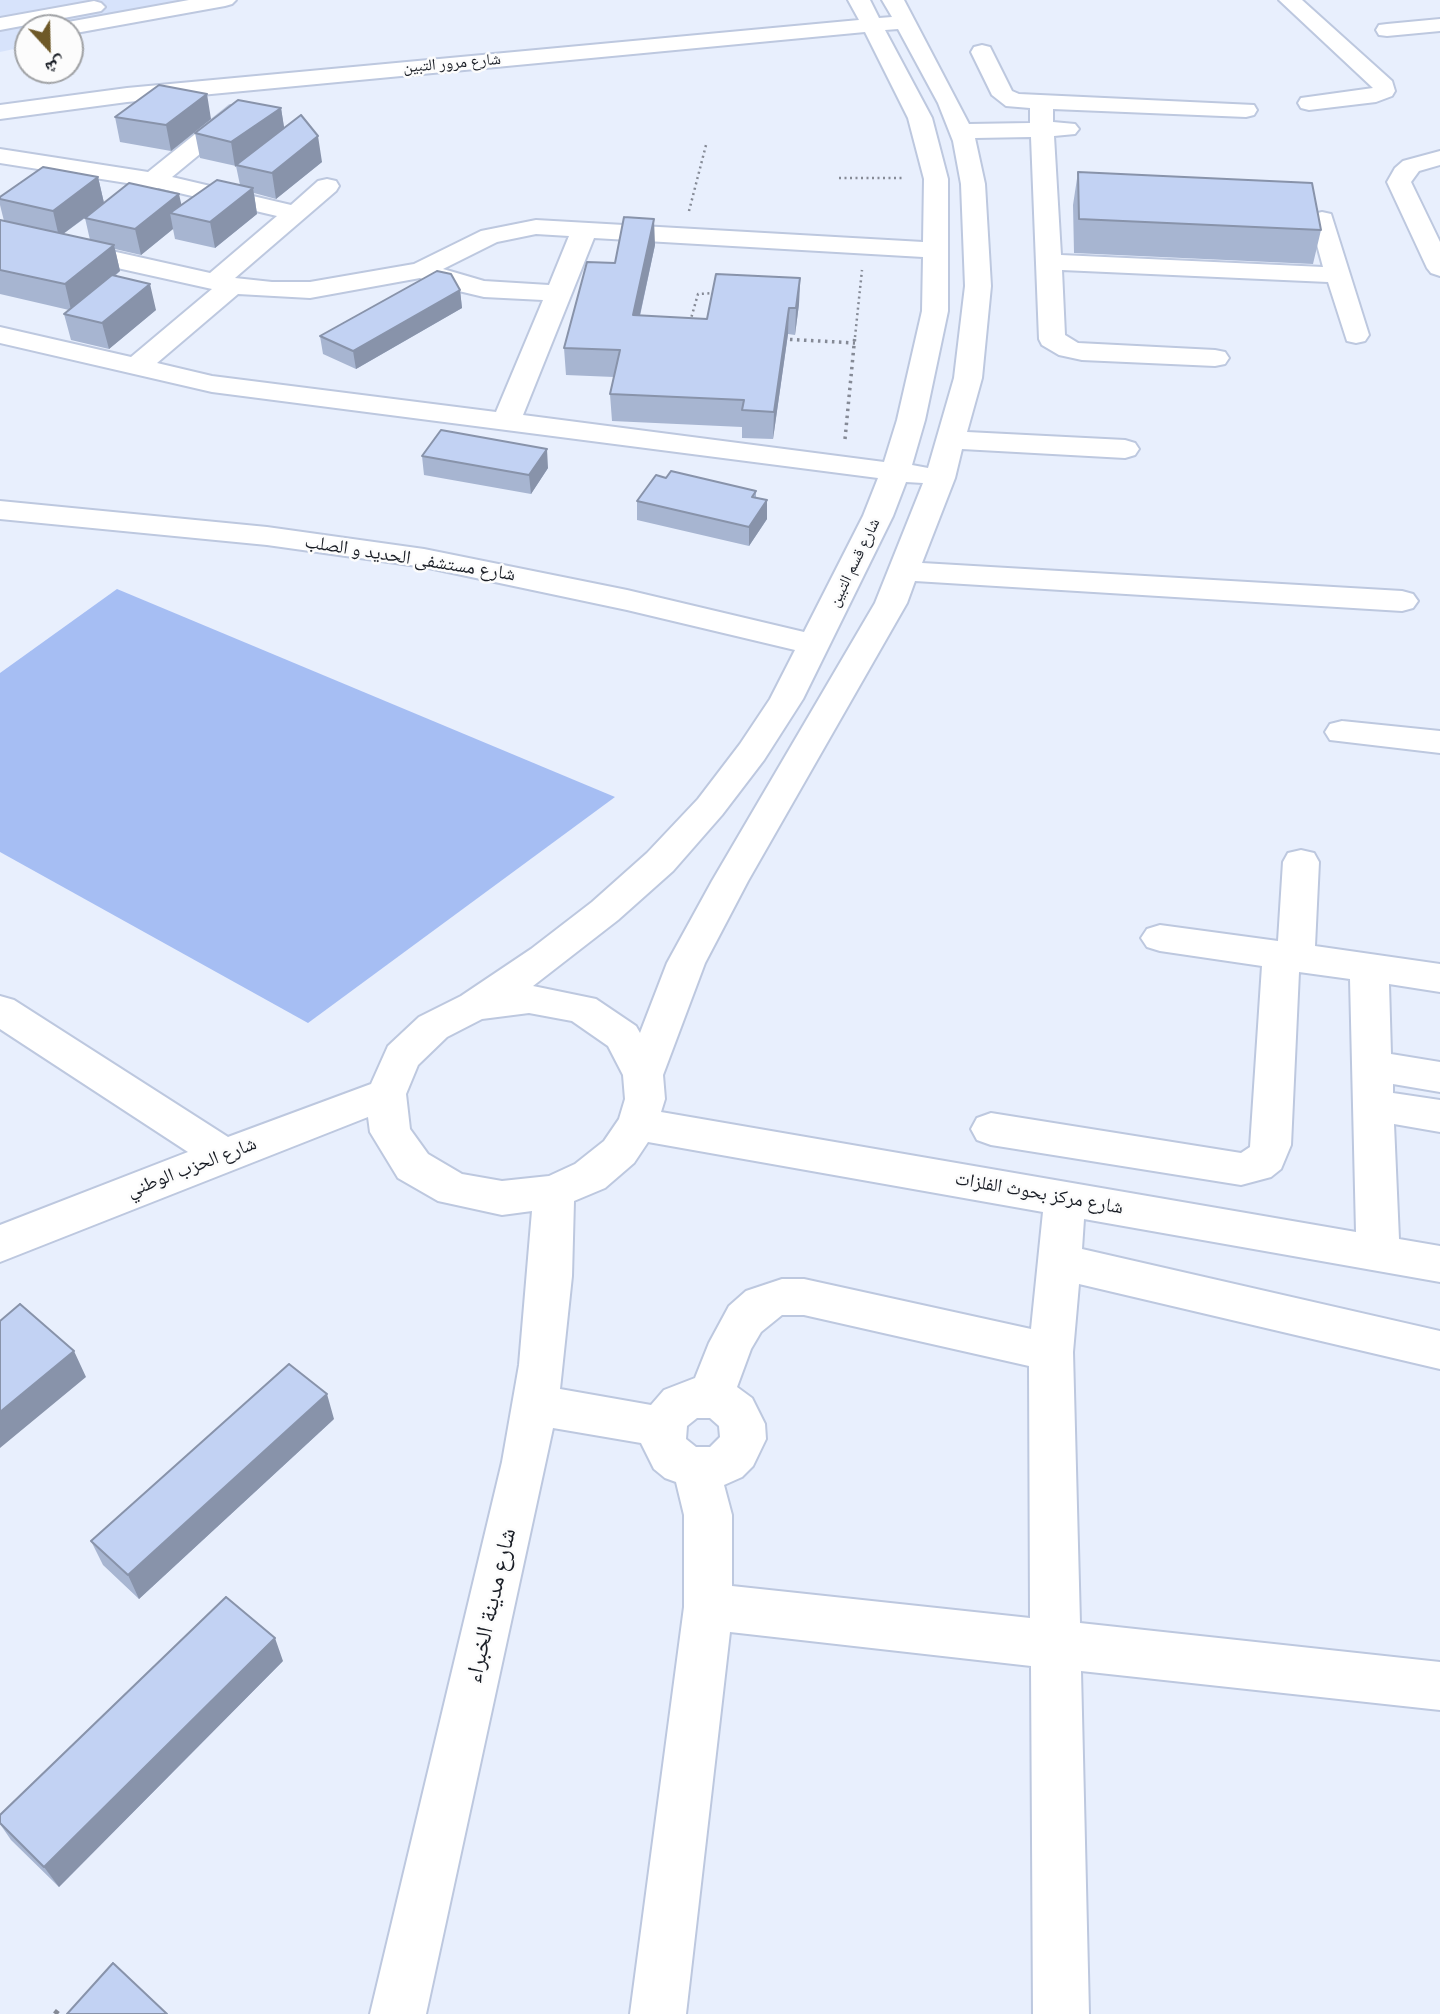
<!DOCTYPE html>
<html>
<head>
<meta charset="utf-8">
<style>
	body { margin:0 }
	#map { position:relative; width:1440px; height:2014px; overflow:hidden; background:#e8effd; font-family:"Source Serif 4","Noto Naskh Arabic",serif }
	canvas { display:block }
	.north { position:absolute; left:14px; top:14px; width:70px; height:70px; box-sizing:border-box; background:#fcfcfc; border:2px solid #a1a3a6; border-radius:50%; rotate:158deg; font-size:19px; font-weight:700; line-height:28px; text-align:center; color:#191d25 }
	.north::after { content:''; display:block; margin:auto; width:24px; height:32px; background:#6e5928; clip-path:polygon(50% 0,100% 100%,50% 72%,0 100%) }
</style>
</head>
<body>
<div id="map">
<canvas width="1440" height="2014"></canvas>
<div class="north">ش</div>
</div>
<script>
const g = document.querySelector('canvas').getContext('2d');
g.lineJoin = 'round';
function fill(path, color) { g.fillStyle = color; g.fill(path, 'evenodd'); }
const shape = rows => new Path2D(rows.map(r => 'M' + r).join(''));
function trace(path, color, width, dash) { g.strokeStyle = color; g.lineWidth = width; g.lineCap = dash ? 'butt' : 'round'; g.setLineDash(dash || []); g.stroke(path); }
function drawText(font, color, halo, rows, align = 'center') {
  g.font = font + ' "Source Serif 4","Noto Naskh Arabic",serif'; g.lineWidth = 5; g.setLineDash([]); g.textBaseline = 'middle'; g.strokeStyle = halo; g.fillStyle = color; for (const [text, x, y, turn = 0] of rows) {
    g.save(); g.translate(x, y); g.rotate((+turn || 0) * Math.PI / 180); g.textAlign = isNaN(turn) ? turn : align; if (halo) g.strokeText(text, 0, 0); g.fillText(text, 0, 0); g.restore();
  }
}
fill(shape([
	[0,0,234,0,70,37,70,28,28,28,28,46,0,52]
]), '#d7e3fb');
fill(shape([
	[117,589,615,797,308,1023,0,852,0,673]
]), '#a6bef3');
const minor = shape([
	[189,0,236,0,232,4,225,6,70,34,70,28,57,28,60,23,68,22,189,0],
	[848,0,870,0,879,18,892,17,882,0,904,0,969,124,1030,123,1030,108,1006,106,992,95,971,52,974,47,982,45,990,47,1012,91,1019,94,1254,105,1257,110,1254,115,1246,117,1053,109,1053,122,1075,124,1079,129,1075,134,1054,136,1061,255,1323,267,1310,219,1313,214,1322,212,1331,214,1369,335,1365,341,1356,343,1347,341,1328,282,1062,270,1065,335,1078,343,1215,350,1225,352,1229,358,1225,364,1215,366,1082,360,1059,355,1042,345,1039,339,1031,137,975,138,985,184,991,286,982,378,967,432,1125,440,1135,443,1139,449,1135,455,1125,458,962,449,955,478,922,563,1402,591,1413,594,1418,601,1413,608,1402,611,915,581,907,603,748,881,705,963,663,1075,665,1099,661,1112,1356,1232,1350,979,1299,972,1291,1145,1281,1169,1271,1177,1241,1185,991,1145,977,1140,971,1129,977,1118,991,1113,1241,1153,1250,1147,1262,966,1160,951,1147,947,1141,938,1147,929,1160,925,1278,941,1283,862,1288,853,1301,850,1314,853,1319,862,1315,946,1440,964,1440,992,1389,984,1391,1054,1440,1062,1440,1092,1393,1084,1393,1093,1440,1100,1440,1132,1394,1124,1399,1239,1440,1246,1440,1282,1084,1219,1082,1249,1440,1331,1440,1369,1079,1284,1073,1352,1080,1623,1440,1662,1440,1710,1081,1671,1089,2014,1033,2014,1031,1666,730,1632,686,2014,630,2014,684,1607,684,1515,676,1482,665,1478,654,1469,641,1443,553,1428,426,2014,370,2014,502,1462,519,1365,532,1211,502,1215,438,1201,398,1178,370,1132,368,1117,0,1262,0,1225,188,1152,0,1029,0,996,14,1000,228,1137,371,1084,388,1046,419,1017,461,996,531,949,592,902,647,853,698,799,740,744,770,699,795,650,627,610,424,567,267,545,0,519,0,501,267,527,424,549,627,590,804,632,863,516,878,478,212,392,0,343,0,327,131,357,212,289,0,242,0,226,210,273,277,216,158,188,150,195,141,197,132,195,129,190,133,184,0,163,0,149,148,172,230,106,246,106,249,111,246,116,172,177,291,205,318,181,327,179,336,181,339,186,336,191,235,278,272,282,310,282,414,264,481,231,536,220,923,242,924,179,908,118,865,32,127,102,0,119,0,105,127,88,859,20,848,0],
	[898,29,938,103,953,141,961,184,965,286,954,378,928,468,912,465,925,420,948,311,948,179,932,118,885,30,898,29],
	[536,234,569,236,549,285,484,281,443,269,497,242,536,234],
	[594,238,923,257,922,311,897,420,884,462,523,415,594,238],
	[420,278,442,287,484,297,543,300,496,412,212,376,157,363,238,294,310,298,420,278],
	[906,482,923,483,875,603,712,881,667,963,640,1033,636,1026,596,999,533,986,618,920,673,871,722,815,764,760,803,699,893,516,906,482],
	[529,1013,572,1021,608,1046,623,1075,625,1099,619,1119,604,1141,575,1164,549,1176,502,1181,462,1174,428,1154,410,1129,406,1094,418,1065,447,1037,482,1019,529,1013],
	[648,1142,1043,1212,1031,1329,804,1279,782,1279,746,1291,729,1306,709,1343,695,1378,664,1390,651,1405,560,1389,572,1276,574,1201,605,1188,634,1163,648,1142],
	[782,1315,804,1315,1029,1366,1030,1618,732,1586,732,1515,724,1485,742,1477,753,1466,766,1439,765,1424,752,1398,737,1387,751,1349,761,1332,782,1315],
	[697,1418,710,1418,719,1426,720,1437,710,1447,696,1447,686,1439,687,1426,697,1418],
	[1279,0,1302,0,1392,81,1395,91,1392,96,1376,102,1309,110,1301,108,1298,103,1301,98,1373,88,1279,0],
	[94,1,101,3,105,7,101,11,0,30,0,18,94,1],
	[1440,19,1440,31,1387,36,1379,35,1376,30,1379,25,1387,24,1440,19],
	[1440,151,1440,165,1419,171,1411,182,1440,242,1440,276,1431,273,1427,268,1387,182,1395,168,1403,161,1440,151],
	[1342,721,1440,731,1440,753,1330,740,1325,732,1330,724,1342,721]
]);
trace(minor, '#bdc8df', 4);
trace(shape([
	[839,178,904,178],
	[689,211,706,145],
	[690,322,698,294,716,293],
	[855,337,862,270]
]), '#858a96', 2.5, [2, 3.5]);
trace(shape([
	[783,339,855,343],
	[845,439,855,335]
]), '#858a96', 3.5, [2.5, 4.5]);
trace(shape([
	[55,2014,59,2009]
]), '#858a96', 5, [4.5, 7]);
fill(minor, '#fff');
fill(shape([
	[281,108,284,128,322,162,276,199,254,193,257,214,215,248,175,239,173,229,141,255,115,249,120,271,115,276,156,310,109,349,71,340,64,314,69,310,0,294,0,220,4,221,0,205,0,197,98,177,104,203,181,205,240,185,236,166,200,158,195,133],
	[85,218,90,240,63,234],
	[115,117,211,119,171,151,120,142],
	[1078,172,1321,230,1313,264,1074,253,1073,205],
	[655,245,640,316,707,319,800,278,799,304,795,335,788,334,773,439,742,438,742,427,612,421,610,394,614,377,566,375,564,348,615,263],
	[460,290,462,308,356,369,323,354,320,336],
	[422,456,548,468,531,494,424,475],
	[666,478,756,491,756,498,767,519,749,546,637,520,637,501],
	[334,1419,139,1599,103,1565,91,1541],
	[283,1661,59,1887,11,1840,0,1824,0,1815]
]), '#a7b5d1');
fill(shape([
	[207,94,211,119,171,151,166,125],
	[281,108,285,133,235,167,231,142],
	[318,136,322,162,276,199,272,173],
	[98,177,104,203,59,237,53,211],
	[253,188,257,214,215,248,210,222],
	[179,194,184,216,170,213,173,229,141,255,135,229],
	[654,219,655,245,634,342,633,315],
	[114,245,120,271,71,310,65,284],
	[800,278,799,304,795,335,796,308],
	[150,284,156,310,109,349,102,323],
	[460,290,462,308,356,369,353,351],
	[789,308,788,334,773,439,774,412],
	[547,449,548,468,531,494,529,475],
	[767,500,767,519,749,546,749,527],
	[74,1351,86,1377,0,1448,0,1412],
	[327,1394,334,1419,139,1599,128,1575],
	[275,1638,283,1661,59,1887,44,1867]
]), '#8893aa');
const building = shape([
	[159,85,207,94,166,125,115,117,159,85],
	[238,100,281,108,231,142,195,133,238,100],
	[301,115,318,136,272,173,236,165,301,115],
	[43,167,98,177,53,211,0,199,0,197,43,167],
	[1078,172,1312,183,1321,230,1079,219,1078,172],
	[217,180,253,188,210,222,170,213,217,180],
	[129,183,179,194,135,229,85,218,129,183],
	[624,217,654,219,633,315,707,319,716,274,800,278,796,308,789,308,774,412,742,410,744,400,610,394,620,350,564,348,587,262,615,263,624,217],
	[0,220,114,245,65,284,0,270,0,220],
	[437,271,451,274,460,290,353,351,320,336,437,271],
	[112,275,150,284,102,323,64,314,112,275],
	[441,430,547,449,529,475,422,456,441,430],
	[671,471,756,491,752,497,767,500,749,527,637,501,656,475,666,478,671,471],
	[20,1304,74,1351,0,1412,0,1321,20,1304],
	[289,1364,327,1394,128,1575,91,1541,289,1364],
	[226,1597,275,1638,44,1867,0,1823,0,1815,226,1597],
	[113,1963,167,2014,67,2014,113,1963]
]);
fill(building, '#c2d2f3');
trace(building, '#8893aa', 2);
drawText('16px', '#191d25', '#fcfcfc', [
	["شارع مرور التبين",452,64,-5],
	["شارع قسم التبين",855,563,-64]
]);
drawText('19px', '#191d25', '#fcfcfc', [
	["شارع مستشفى الحديد و الصلب",410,559,9],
	["شارع الحزب الوطني",192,1168,-21],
	["شارع مركز بحوث الفلزات",1039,1194,10]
]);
drawText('23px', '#191d25', '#fcfcfc', [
	["شارع مدينة الخبراء",492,1606,-77]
]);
</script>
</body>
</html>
